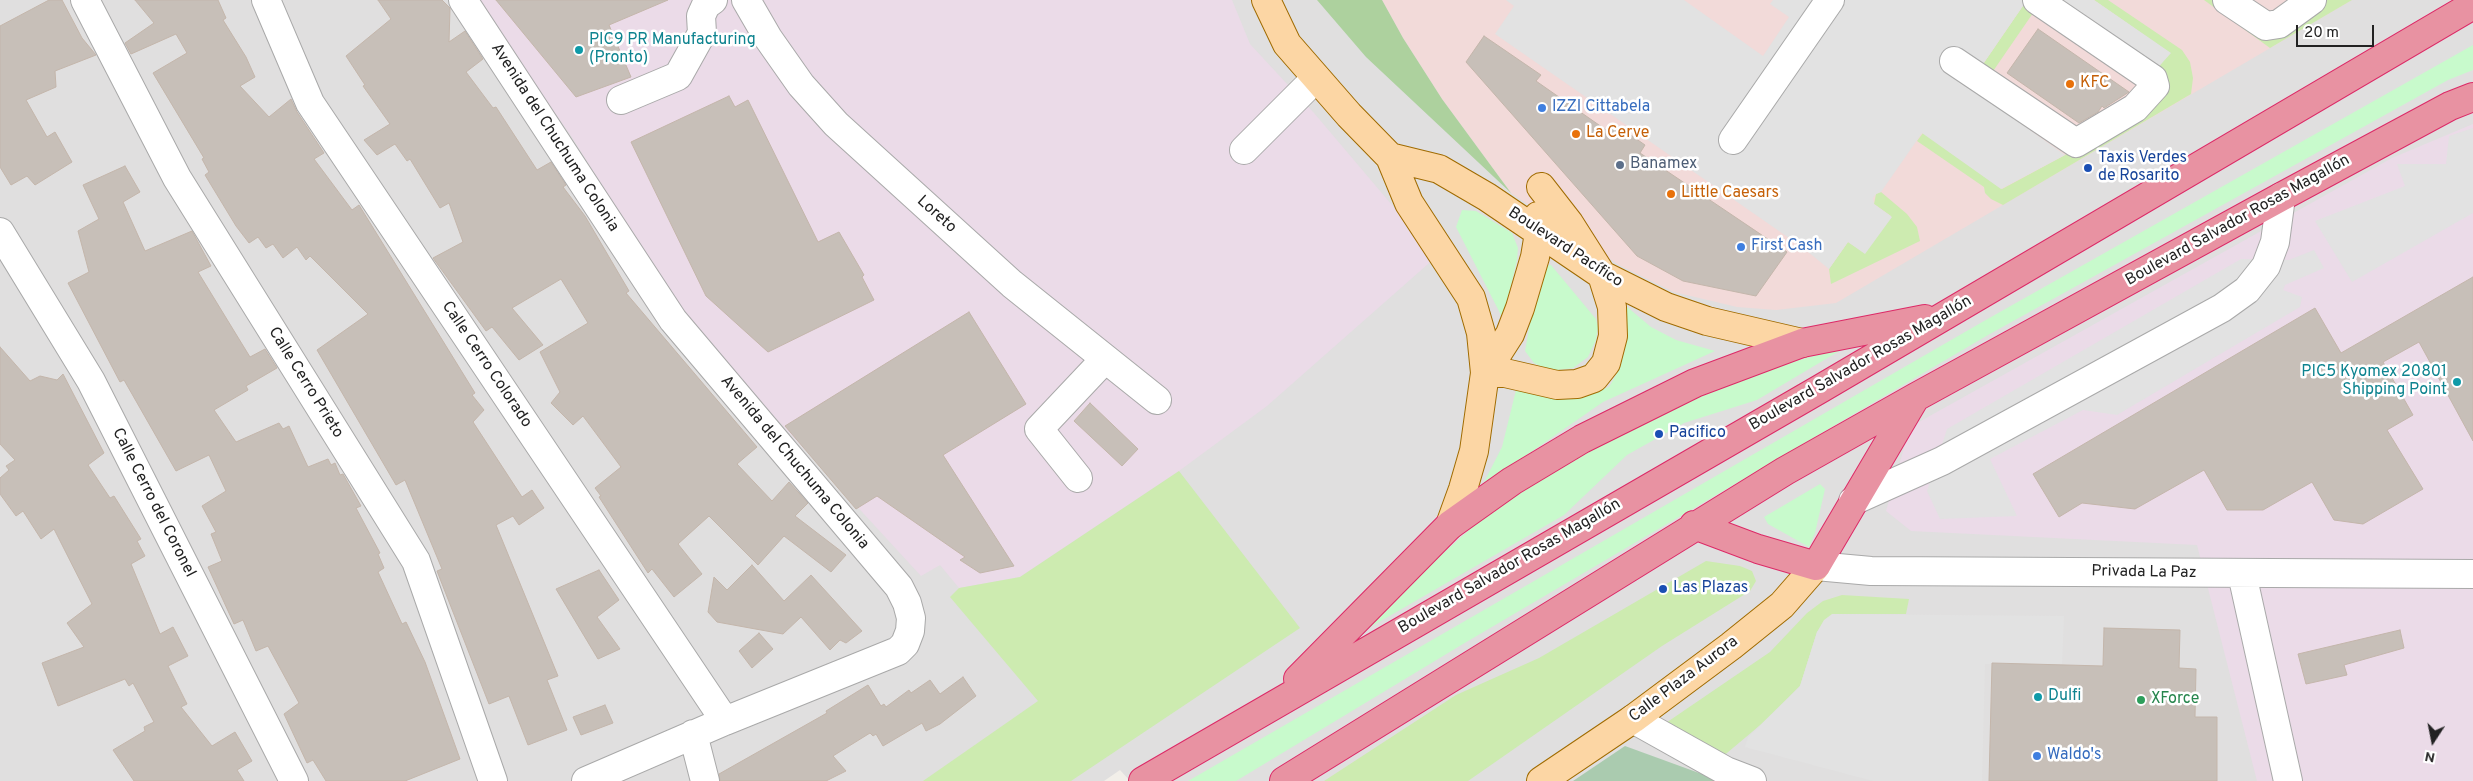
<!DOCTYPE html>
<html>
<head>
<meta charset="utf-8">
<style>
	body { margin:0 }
	#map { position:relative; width:2473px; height:781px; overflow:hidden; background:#f2efe9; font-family:Overpass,sans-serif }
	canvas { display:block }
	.north { position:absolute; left:2408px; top:716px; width:50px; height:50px; -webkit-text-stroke:4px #fff; paint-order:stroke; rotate:191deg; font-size:14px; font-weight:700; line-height:20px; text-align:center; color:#222 }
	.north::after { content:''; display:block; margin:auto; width:18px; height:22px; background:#222; clip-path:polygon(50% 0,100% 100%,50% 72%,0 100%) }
	.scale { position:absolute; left:2296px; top:25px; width:78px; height:22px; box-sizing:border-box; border:2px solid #222; border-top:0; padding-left:6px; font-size:15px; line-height:18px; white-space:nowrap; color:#222; -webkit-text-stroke:4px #fff; paint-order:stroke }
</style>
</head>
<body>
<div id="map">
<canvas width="2473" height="781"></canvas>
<div class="north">N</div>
<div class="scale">20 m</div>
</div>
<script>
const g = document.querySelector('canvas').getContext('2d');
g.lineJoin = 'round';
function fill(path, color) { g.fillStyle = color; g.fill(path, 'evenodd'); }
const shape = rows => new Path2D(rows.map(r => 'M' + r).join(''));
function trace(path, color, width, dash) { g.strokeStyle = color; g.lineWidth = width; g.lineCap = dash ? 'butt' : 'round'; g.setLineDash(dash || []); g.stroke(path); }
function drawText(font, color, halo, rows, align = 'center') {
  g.font = font + ' Overpass,sans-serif'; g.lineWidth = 5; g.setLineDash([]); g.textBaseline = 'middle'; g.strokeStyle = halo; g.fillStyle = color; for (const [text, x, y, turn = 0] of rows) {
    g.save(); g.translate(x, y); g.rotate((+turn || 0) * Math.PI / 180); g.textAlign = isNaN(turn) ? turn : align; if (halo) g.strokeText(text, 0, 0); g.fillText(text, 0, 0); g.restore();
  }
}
fill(shape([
	[0,0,2473,0,2473,781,1130,781,1120,770,1104,781,0,781]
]), '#e0dfdf');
fill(shape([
	[1382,0,2352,0,1836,303,1776,310,1737,307,1674,292,1619,265,1511,193,1442,99,1403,38]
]), '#f2dad9');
fill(shape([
	[476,0,1232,0,1250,44,1314,113,1436,257,1267,406,1179,471,1020,577,959,588,940,565,921,576,690,325,571,136],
	[2473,124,2473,781,2257,781,2197,545,1911,531,1886,511,1910,427,2392,158]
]), '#ebdbe8');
fill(shape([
	[2027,0,2042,0,1978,93,1968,86],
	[2094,0,2108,0,2182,50,2190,62,2193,78,2191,94,2003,205,1991,199,1985,193,1984,187,1917,141,1923,133,2002,189,2065,155,2162,97,2154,72,2170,53],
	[2204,0,2217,0,2262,31,2321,0,2352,0,2270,48],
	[1881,192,1907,214,1917,227,1920,241,1831,284,1829,269,1848,242,1865,253,1891,216,1874,204,1876,194],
	[1179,471,1300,628,1071,781,923,781,1038,701,950,597,959,588,1020,577],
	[1706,561,1740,566,1752,571,1756,581,1750,591,1662,646,1468,781,1324,781,1456,695,1539,658],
	[1842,595,1909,599,1906,614,1833,614,1817,632,1800,686,1771,716,1721,758,1660,727,1770,652,1807,613,1823,601]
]), '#cdebb0');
fill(shape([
	[1317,0,1382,0,1403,38,1442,99,1511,193,1366,57]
]), '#add19e');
fill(shape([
	[1625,746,1721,781,1573,781]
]), '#aacbaf');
fill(shape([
	[2473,45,2473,70,2448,80,1988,335,1463,644,1236,781,1188,781,1984,321],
	[1462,210,1476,211,1512,233,1518,248,1517,260,1503,319,1456,227],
	[1551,265,1596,319,1598,327,1596,340,1588,357,1573,368,1550,371,1534,363,1525,351,1539,273,1544,266],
	[1626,306,1651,327,1676,340,1715,351,1603,402,1482,486,1502,447,1517,386,1543,396,1584,396,1609,387,1620,368,1625,350],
	[1846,347,1757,400,1684,423,1627,455,1564,515,1291,673,1374,615,1477,523,1535,477,1678,405,1778,366],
	[1820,484,1825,489,1815,533,1809,547,1768,524,1764,517]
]), '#c8facc');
fill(shape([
	[1506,0,1684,0,1763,56,1789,17,1770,4,1773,0,2027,0,1968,86,2065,155,2001,189,1922,133,1881,192,1876,194,1873,198,1874,204,1892,217,1865,254,1848,242,1829,269,1802,247,1495,34,1514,6],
	[2044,0,2094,0,2171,53,2154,72],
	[2473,128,2473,213,2352,282,2315,221,2405,186,2397,164,2446,164,2449,136],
	[2314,250,2324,268,2285,285,2283,290,2302,297,2300,307,2117,415,2083,410,1990,459,2017,516,1940,519,1927,491,1947,429,2241,259,2289,260],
	[1832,614,2064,616,2062,665,1985,664,1982,781,1873,781,1745,747,1748,737,1800,686,1817,632,1824,620]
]), '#e2e2e2');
const building = shape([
	[49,0,62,0,82,38,96,55,55,71,56,87,26,100,47,137,55,132,72,162,35,185,27,176,11,185,0,167,0,26,49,0],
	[135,0,218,0,226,18,223,20,246,57,255,77,240,86,269,117,291,99,297,112,324,153,314,159,352,210,359,205,475,393,472,395,484,410,473,422,522,497,532,490,544,508,519,525,513,516,496,525,558,676,547,680,567,730,528,745,509,696,489,704,437,571,442,569,405,480,396,485,317,350,368,314,310,256,306,260,297,247,283,258,273,244,266,248,258,237,249,243,236,226,205,175,209,172,202,159,204,158,153,73,187,53,176,34,131,54,125,43,154,23,135,0],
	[378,0,442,0,450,8,449,42,465,31,483,59,466,72,493,108,496,107,537,170,551,162,566,185,563,187,585,216,629,291,626,293,757,447,737,464,772,501,789,482,808,503,795,516,846,555,831,572,784,536,758,565,709,516,678,544,702,574,674,597,652,569,648,573,599,497,601,496,595,488,621,467,583,416,573,425,551,403,560,392,540,352,588,323,561,279,512,308,543,345,519,360,492,327,486,331,433,258,463,242,449,203,440,208,410,159,407,161,395,144,377,155,364,140,390,124,363,86,365,85,346,56,391,19,378,0],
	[496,0,668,0,609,25,631,77,576,97,496,0],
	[2038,29,2129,92,2104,108,2102,106,2098,112,2079,123,2007,73,2038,29],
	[1484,36,1541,75,1536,81,1609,132,1615,124,1645,145,1640,153,1787,252,1756,296,1683,281,1637,256,1466,62,1484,36],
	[729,96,735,107,748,100,818,242,839,232,864,275,862,277,874,300,768,352,706,296,631,142,729,96],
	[125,166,140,192,123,202,145,251,192,231,211,266,198,272,250,357,265,349,277,368,246,386,248,390,214,410,236,442,279,423,283,429,289,426,308,467,328,459,331,465,335,463,340,475,343,474,361,506,356,508,380,553,378,554,384,568,378,572,402,624,406,622,425,662,460,759,405,781,326,781,313,760,307,763,284,714,299,703,268,646,256,651,243,620,234,624,208,567,222,561,211,534,216,532,202,506,226,491,209,455,176,471,124,380,120,382,68,283,89,272,78,231,99,219,83,185,125,166],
	[2473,277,2473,441,2419,342,2383,362,2413,415,2387,430,2423,489,2363,524,2334,520,2312,482,2263,510,2227,510,2204,470,2135,509,2082,503,2059,517,2033,474,2315,308,2341,353,2473,277],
	[969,312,1026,404,943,455,1014,566,980,573,960,560,965,557,877,496,856,509,785,426,969,312],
	[0,347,30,381,40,376,57,380,63,374,104,453,88,465,110,498,114,496,141,539,137,541,145,556,131,564,160,634,173,627,188,656,168,666,187,704,181,707,212,746,235,732,252,761,237,770,244,781,134,781,113,750,145,731,144,727,154,722,133,683,129,686,125,679,58,706,42,663,84,647,67,623,92,604,54,529,41,539,23,511,16,516,0,494,0,478,9,470,6,466,15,460,0,444,0,347],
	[1090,403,1138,449,1122,466,1074,421,1090,403],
	[752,565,784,601,811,575,862,631,846,643,840,640,830,650,801,617,783,634,717,622,708,612,714,577,727,590,752,565],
	[599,570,619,600,597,617,620,649,598,659,556,589,599,570],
	[2104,628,2180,630,2179,668,2196,669,2195,717,2217,717,2217,781,1989,781,1992,663,2103,666,2104,628],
	[2400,630,2404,648,2344,665,2347,675,2306,684,2298,654,2400,630],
	[759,633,773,649,752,668,739,651,759,633],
	[963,677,976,696,940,724,926,731,922,723,883,746,876,734,873,736,870,733,833,756,846,771,826,781,720,781,719,774,827,713,826,711,868,685,881,706,884,704,886,707,909,690,911,693,930,680,940,694,963,677],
	[605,705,613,723,581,735,573,717,605,705]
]);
fill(building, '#c7bfb8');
trace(building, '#c4b6ab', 1);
const minor = shape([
	[85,0,177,178,416,561,493,781],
	[266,0,310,103,725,721],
	[463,0,673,320,899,587,907,603,911,618,910,631,905,644,898,651,725,721,586,781],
	[746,0,768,38,801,85,836,124,1012,284,1157,400],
	[2227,0,2266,26,2279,24,2312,0],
	[1954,61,2076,143,2135,108,2155,86,2153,79,2037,0],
	[621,100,678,76,702,33,701,16,706,5,713,0],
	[1733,140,1830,0],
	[1244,150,1316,78],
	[0,232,91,381,294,781],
	[1078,478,1039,429,1105,359],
	[1853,501,1942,461,2222,308,2247,290,2266,266,2275,242,2281,197],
	[1816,566,1871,571,2473,574],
	[2242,574,2288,781],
	[1633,719,1726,771,1752,781],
	[693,734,705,781]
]);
const major = shape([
	[1266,0,1287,44,1349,115,1390,157,1409,203,1471,298,1481,333,1485,373,1474,451,1463,489,1450,525],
	[1390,157,1439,169,1487,197,1602,275,1666,307,1707,321,1802,343],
	[1485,373,1505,373,1557,385,1577,384,1594,378,1606,363,1613,336,1612,307,1602,275,1569,223,1541,187],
	[1485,373,1510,334,1520,308,1535,257,1539,233,1538,216],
	[1541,781,1633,719,1731,646,1782,605,1816,566]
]);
const highway = shape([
	[1694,525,1758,549,1816,566,1915,398],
	[1298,679,1450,525,1512,481,1582,439,1695,383,1802,343,1925,319],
	[1143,781,1820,389,2473,5],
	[1284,781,1785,471,1916,397,2281,197,2450,106,2473,97]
]);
trace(minor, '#a9a9a9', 30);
trace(major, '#a06b00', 30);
trace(highway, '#dc2a67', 30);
trace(minor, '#fff', 28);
trace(major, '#fcd6a4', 28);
trace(highway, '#e892a2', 28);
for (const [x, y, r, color] of [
	[579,50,5,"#0f9aa8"],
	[2070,84,5,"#e8710a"],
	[1542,108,5,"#3f7fe0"],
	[1576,134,5,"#e8710a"],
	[1620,165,5,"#5c6f8a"],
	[2088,168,5,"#1a4fb4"],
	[1671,194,5,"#e8710a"],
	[1741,247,5,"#3f7fe0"],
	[2457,382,5,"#0f9aa8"],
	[1659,434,5,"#1a4fb4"],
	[1663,589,5,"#1a4fb4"],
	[2038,697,5,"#0f9aa8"],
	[2141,700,5,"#2e9e5b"],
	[2037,756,5,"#3f7fe0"]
]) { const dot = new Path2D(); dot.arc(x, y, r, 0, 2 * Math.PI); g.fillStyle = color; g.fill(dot); trace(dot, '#fff', 2); }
drawText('16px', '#0d838f', '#fff', [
	["PIC9 PR Manufacturing",589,41],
	["(Pronto)",589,59],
	["PIC5 Kyomex 20801",2447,373,"right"],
	["Shipping Point",2447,391,"right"],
	["Dulfi",2048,697]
], 'left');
drawText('16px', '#c56008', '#fff', [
	["KFC",2080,84],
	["La Cerve",1586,134],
	["Little Caesars",1681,194]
], 'left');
drawText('16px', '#366cbe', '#fff', [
	["IZZI Cittabela",1552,108],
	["First Cash",1751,247],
	["Waldo's",2047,756]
], 'left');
drawText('16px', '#222', '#fff', [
	["Avenida del Chuchuma Colonia",554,138,57],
	["Loreto",936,215,42],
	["Boulevard Salvador Rosas Magallón",2238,221,-29],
	["Boulevard Pacífico",1565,248,33],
	["Boulevard Salvador Rosas Magallón",1861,364,-30],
	["Calle Cerro Colorado",486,365,56],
	["Calle Cerro Prieto",305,383,58],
	["Avenida del Chuchuma Colonia",794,463,50],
	["Calle Cerro del Coronel",153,503,63],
	["Boulevard Salvador Rosas Magallón",1510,567,-30],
	["Privada La Paz",2144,573,1],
	["Calle Plaza Aurora",1684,680,-37]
]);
drawText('16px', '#164399', '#fff', [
	["Taxis Verdes",2098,159],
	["de Rosarito",2098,177],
	["Pacifico",1669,434],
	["Las Plazas",1673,589]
], 'left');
drawText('16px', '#4e5e75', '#fff', [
	["Banamex",1630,165]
], 'left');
drawText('16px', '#27864d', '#fff', [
	["XForce",2151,700]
], 'left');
</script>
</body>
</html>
